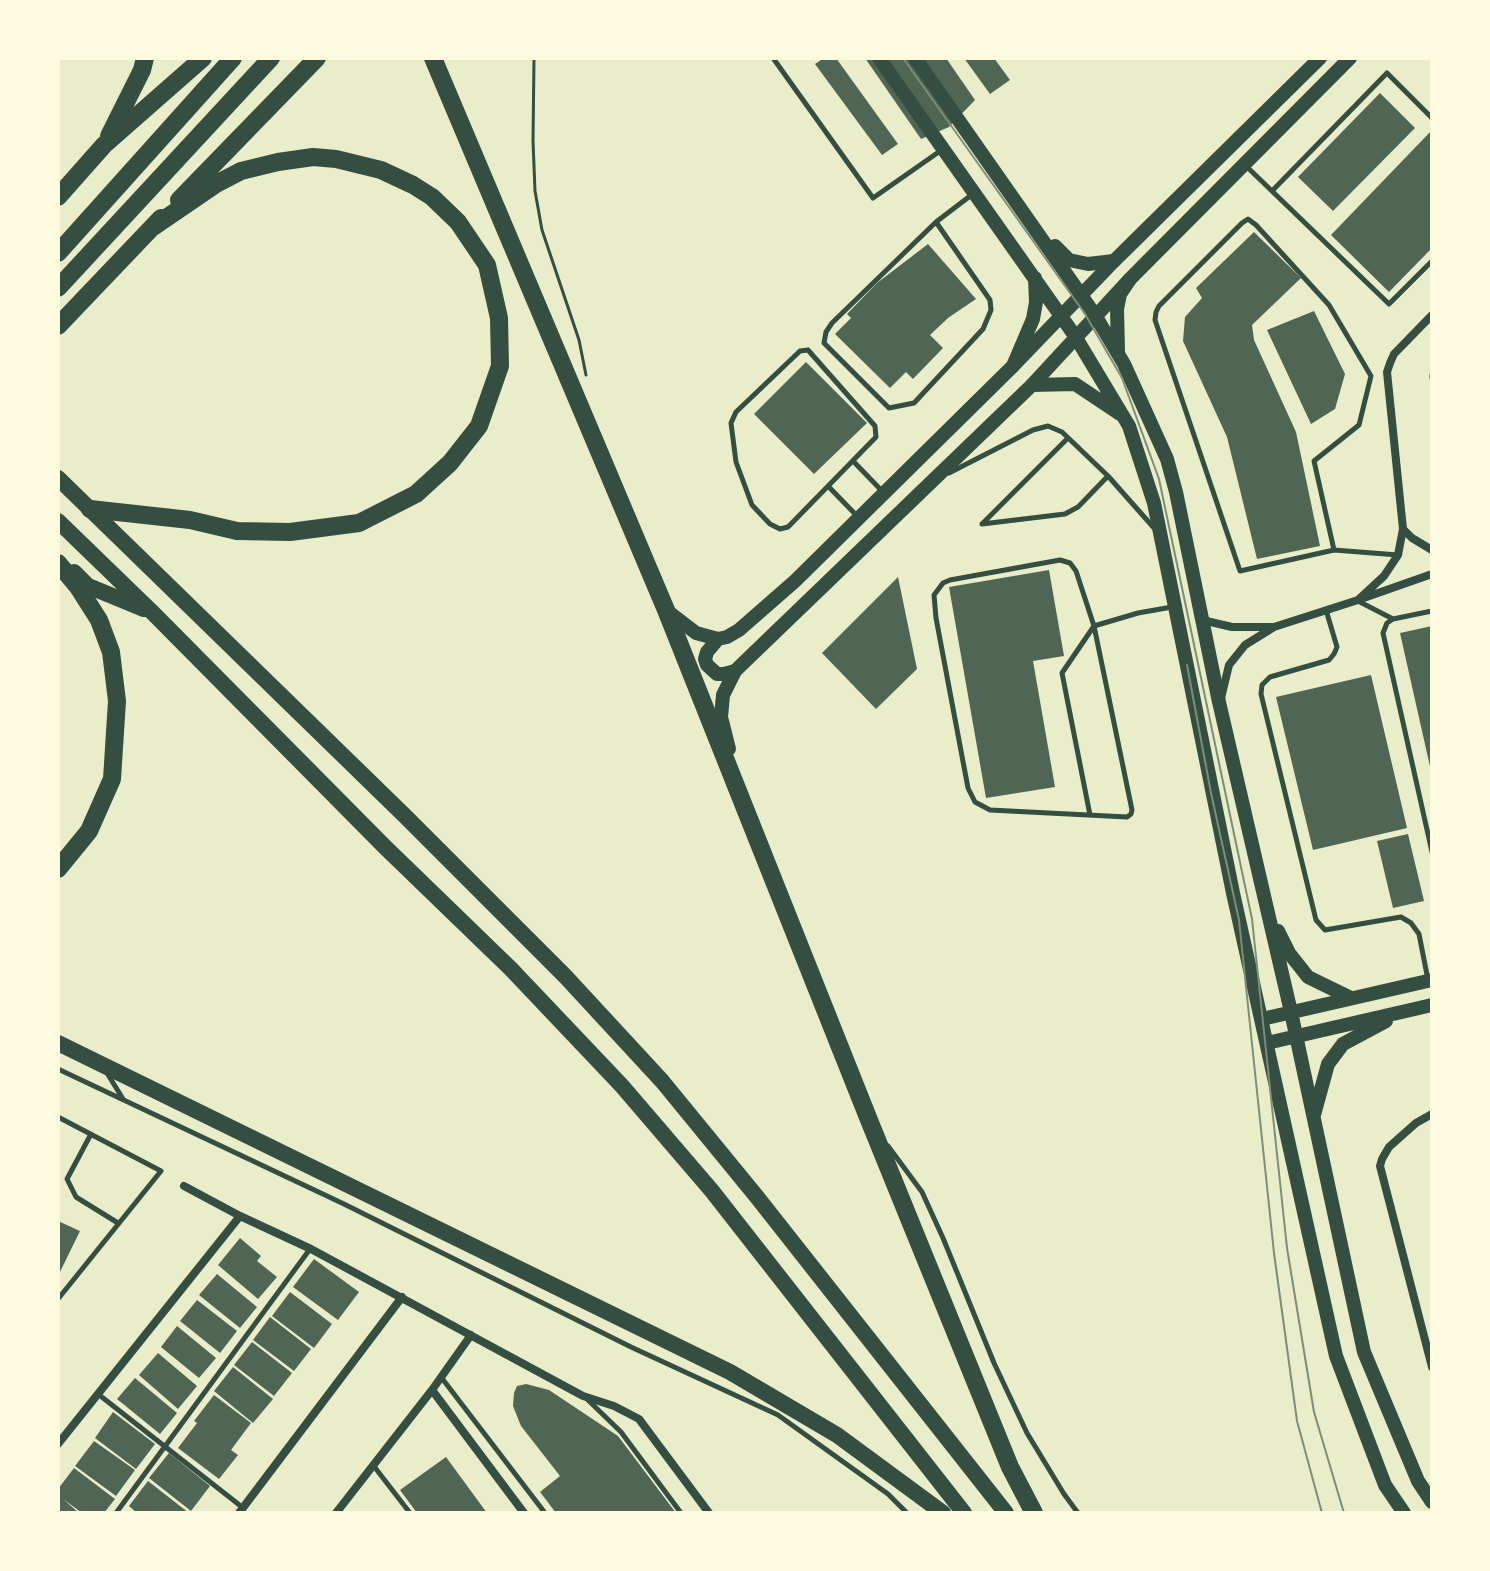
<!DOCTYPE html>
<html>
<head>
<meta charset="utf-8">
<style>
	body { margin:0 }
	#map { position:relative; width:1490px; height:1571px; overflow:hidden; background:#e9edc9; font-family:"Archivo Narrow",sans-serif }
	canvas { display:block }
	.frame { position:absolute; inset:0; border:60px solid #fefae0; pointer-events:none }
</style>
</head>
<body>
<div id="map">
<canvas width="1490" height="1571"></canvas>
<div class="frame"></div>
</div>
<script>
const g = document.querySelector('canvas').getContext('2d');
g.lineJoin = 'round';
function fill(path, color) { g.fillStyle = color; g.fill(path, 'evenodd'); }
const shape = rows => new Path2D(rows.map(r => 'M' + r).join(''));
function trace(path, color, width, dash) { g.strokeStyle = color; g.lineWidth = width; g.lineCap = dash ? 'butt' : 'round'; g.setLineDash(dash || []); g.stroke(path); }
fill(shape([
	[824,58,836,58,898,144,882,155,815,64],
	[865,58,946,58,975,100,949,127,921,139],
	[964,58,994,58,1010,80,990,94],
	[1380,93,1415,128,1333,211,1298,177],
	[1432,130,1432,248,1389,292,1331,235],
	[1254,232,1301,278,1252,325,1254,340,1296,432,1320,546,1257,559,1227,437,1183,341,1185,317,1202,298,1196,288],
	[928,244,976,299,948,318,930,335,943,348,913,379,906,372,890,388,835,334,851,318,847,314,877,283],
	[1314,311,1345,374,1335,409,1311,424,1267,330],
	[806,362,867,423,814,474,754,414],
	[1049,570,1064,656,1033,661,1055,787,986,798,949,587],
	[898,577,917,669,876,709,822,653],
	[1432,626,1432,771,1431,771,1400,633],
	[1371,675,1407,828,1313,850,1276,697],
	[1408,834,1424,901,1393,908,1377,841],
	[58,1221,80,1231,58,1276],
	[240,1238,261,1256,257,1261,277,1277,258,1299,218,1265],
	[314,1259,359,1292,338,1320,293,1287],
	[217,1274,257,1307,240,1328,199,1295],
	[290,1292,332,1324,314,1348,272,1316],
	[197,1300,237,1331,220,1353,180,1321],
	[270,1317,311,1349,294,1371,253,1340],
	[177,1326,216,1358,199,1378,161,1347],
	[252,1342,292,1373,274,1396,234,1365],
	[158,1353,197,1386,178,1409,139,1375],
	[233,1367,273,1399,253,1423,214,1391],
	[135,1378,177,1413,160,1434,117,1399],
	[526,1384,549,1390,618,1436,676,1513,556,1513,540,1492,560,1476,521,1426,513,1406,514,1393,517,1386],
	[214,1395,251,1423,231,1450,238,1455,219,1479,178,1448,197,1423,194,1421],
	[113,1412,155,1444,136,1469,95,1438],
	[94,1441,135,1470,116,1496,75,1466],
	[169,1453,210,1486,191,1511,149,1478],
	[446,1457,487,1513,417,1513,400,1490],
	[74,1468,115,1499,104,1513,82,1513,63,1499,79,1513,58,1513,58,1489],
	[148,1481,189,1513,137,1513,129,1506]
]), '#4f6655');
trace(shape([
	[534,58,533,141,535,191,542,230,579,340,586,375]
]), '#344e41', 3);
trace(shape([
	[773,58,873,198,943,149],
	[1245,165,1389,304,1432,261],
	[1272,191,1387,73,1432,118],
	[936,222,990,300,991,310,983,329,914,403,889,408,824,343,826,332,832,323,936,222,974,193],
	[808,350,875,426,876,437,788,527,780,529,770,524,752,505,736,462,731,423,736,412,800,351,808,350],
	[1432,375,1432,378],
	[853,461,883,492],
	[949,473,1033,430,1048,426,1062,432,1108,476,1154,528],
	[828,486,858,517],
	[983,523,1068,438],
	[982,524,1065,514,1078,507,1108,476],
	[1334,550,1314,461,1359,425,1371,376,1329,305,1256,225,1248,219,1242,223,1159,306,1156,312,1155,320,1240,571,1334,550,1398,555],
	[1060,560,1070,563,1076,571,1094,626,1132,810,1131,814,1127,817,990,810,975,802,968,788,936,618,934,595,943,583,950,580,1060,560],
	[1358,601,1393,619],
	[1326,610,1337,647,1334,654,1329,660,1270,677,1262,685,1261,694,1316,920,1325,930,1401,917,1411,923,1419,934,1428,980],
	[1432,611,1393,619,1387,623,1383,633,1432,852],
	[1090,815,1062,673,1094,626,1138,613,1172,607],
	[58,1069,344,1204,631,1347,778,1415,888,1494,907,1513],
	[107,1073,123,1099],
	[58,1117,161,1171,58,1299],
	[91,1134,67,1179,76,1197,118,1223],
	[888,1146,922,1192,943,1238,994,1363,1027,1433,1064,1494,1078,1513],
	[441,1377,545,1513],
	[98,1394,242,1507],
	[588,1400,621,1432,681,1513],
	[373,1465,410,1513],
	[116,1513,310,1249]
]), '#344e41', 5);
trace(shape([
	[1403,529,1412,538,1432,550],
	[1358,600,1384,576,1398,555,1403,529,1387,372,1390,363,1394,354,1432,315],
	[1202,620,1232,627,1272,627],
	[1221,698,1229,665,1245,645,1274,627,1358,600,1432,574],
	[1432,1114,1416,1123,1389,1147,1382,1159,1380,1166,1432,1367],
	[184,1186,240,1216,311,1249,583,1396,614,1406,639,1419,709,1513],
	[432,1390,524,1513],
	[58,1444,240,1216],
	[239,1513,402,1297],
	[336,1513,432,1390,471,1335]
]), '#344e41', 8);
trace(shape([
	[666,610,696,633,718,639,727,637,739,630,795,581,1013,366,1114,261,1320,58],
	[718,639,707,652,705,659,707,665,717,674,724,674,735,671],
	[729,749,721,717,723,695,735,671,1032,385,1130,279,1350,58]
]), '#344e41', 14);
trace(shape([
	[879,58,1075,336,1129,426,1154,503,1233,893,1336,1356,1385,1485,1404,1513],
	[915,58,1095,315,1124,364,1167,459,1176,492,1219,702,1291,1012,1364,1352,1418,1481,1432,1502],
	[1055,246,1069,260,1088,264,1114,261],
	[1118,351,1117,309,1120,294,1130,279],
	[1013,366,1033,319,1036,302,1035,278],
	[1032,385,1075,384,1120,414],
	[1278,931,1289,953,1308,977,1351,998],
	[1262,1019,1432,980],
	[1267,1043,1432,1005],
	[1314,1115,1328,1064,1343,1044,1386,1021]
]), '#344e41', 14);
trace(shape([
	[58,478,405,816,565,976,662,1081,757,1197,1006,1513],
	[58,521,153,613,386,848,511,969,622,1086,712,1191,964,1513],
	[74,572,88,586,144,609],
	[58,1043,730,1372,837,1435,943,1513]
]), '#344e41', 16);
trace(shape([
	[433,58,666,610,869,1120,1010,1467,1034,1513],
	[109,136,142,70,145,58],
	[58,197,104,145,203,58],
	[179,200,317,58],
	[58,253,233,58],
	[58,288,271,58],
	[58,326,161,218],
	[90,509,190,520,237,531,290,532,359,523,416,494,450,463,479,426,500,366,499,318,487,265,458,222,432,197,413,185,381,170,336,159,313,157,278,162,241,171,216,184,153,227],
	[58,563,78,587,99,620,111,652,117,701,112,779,89,831,58,869]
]), '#344e41', 18);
trace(shape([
	[903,58,1085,314,1122,378,1159,479,1252,919,1287,1248,1314,1412,1344,1513],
	[1187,665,1211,793,1239,920,1274,1253,1297,1421,1322,1513]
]), '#7c8e77', 2);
</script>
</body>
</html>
